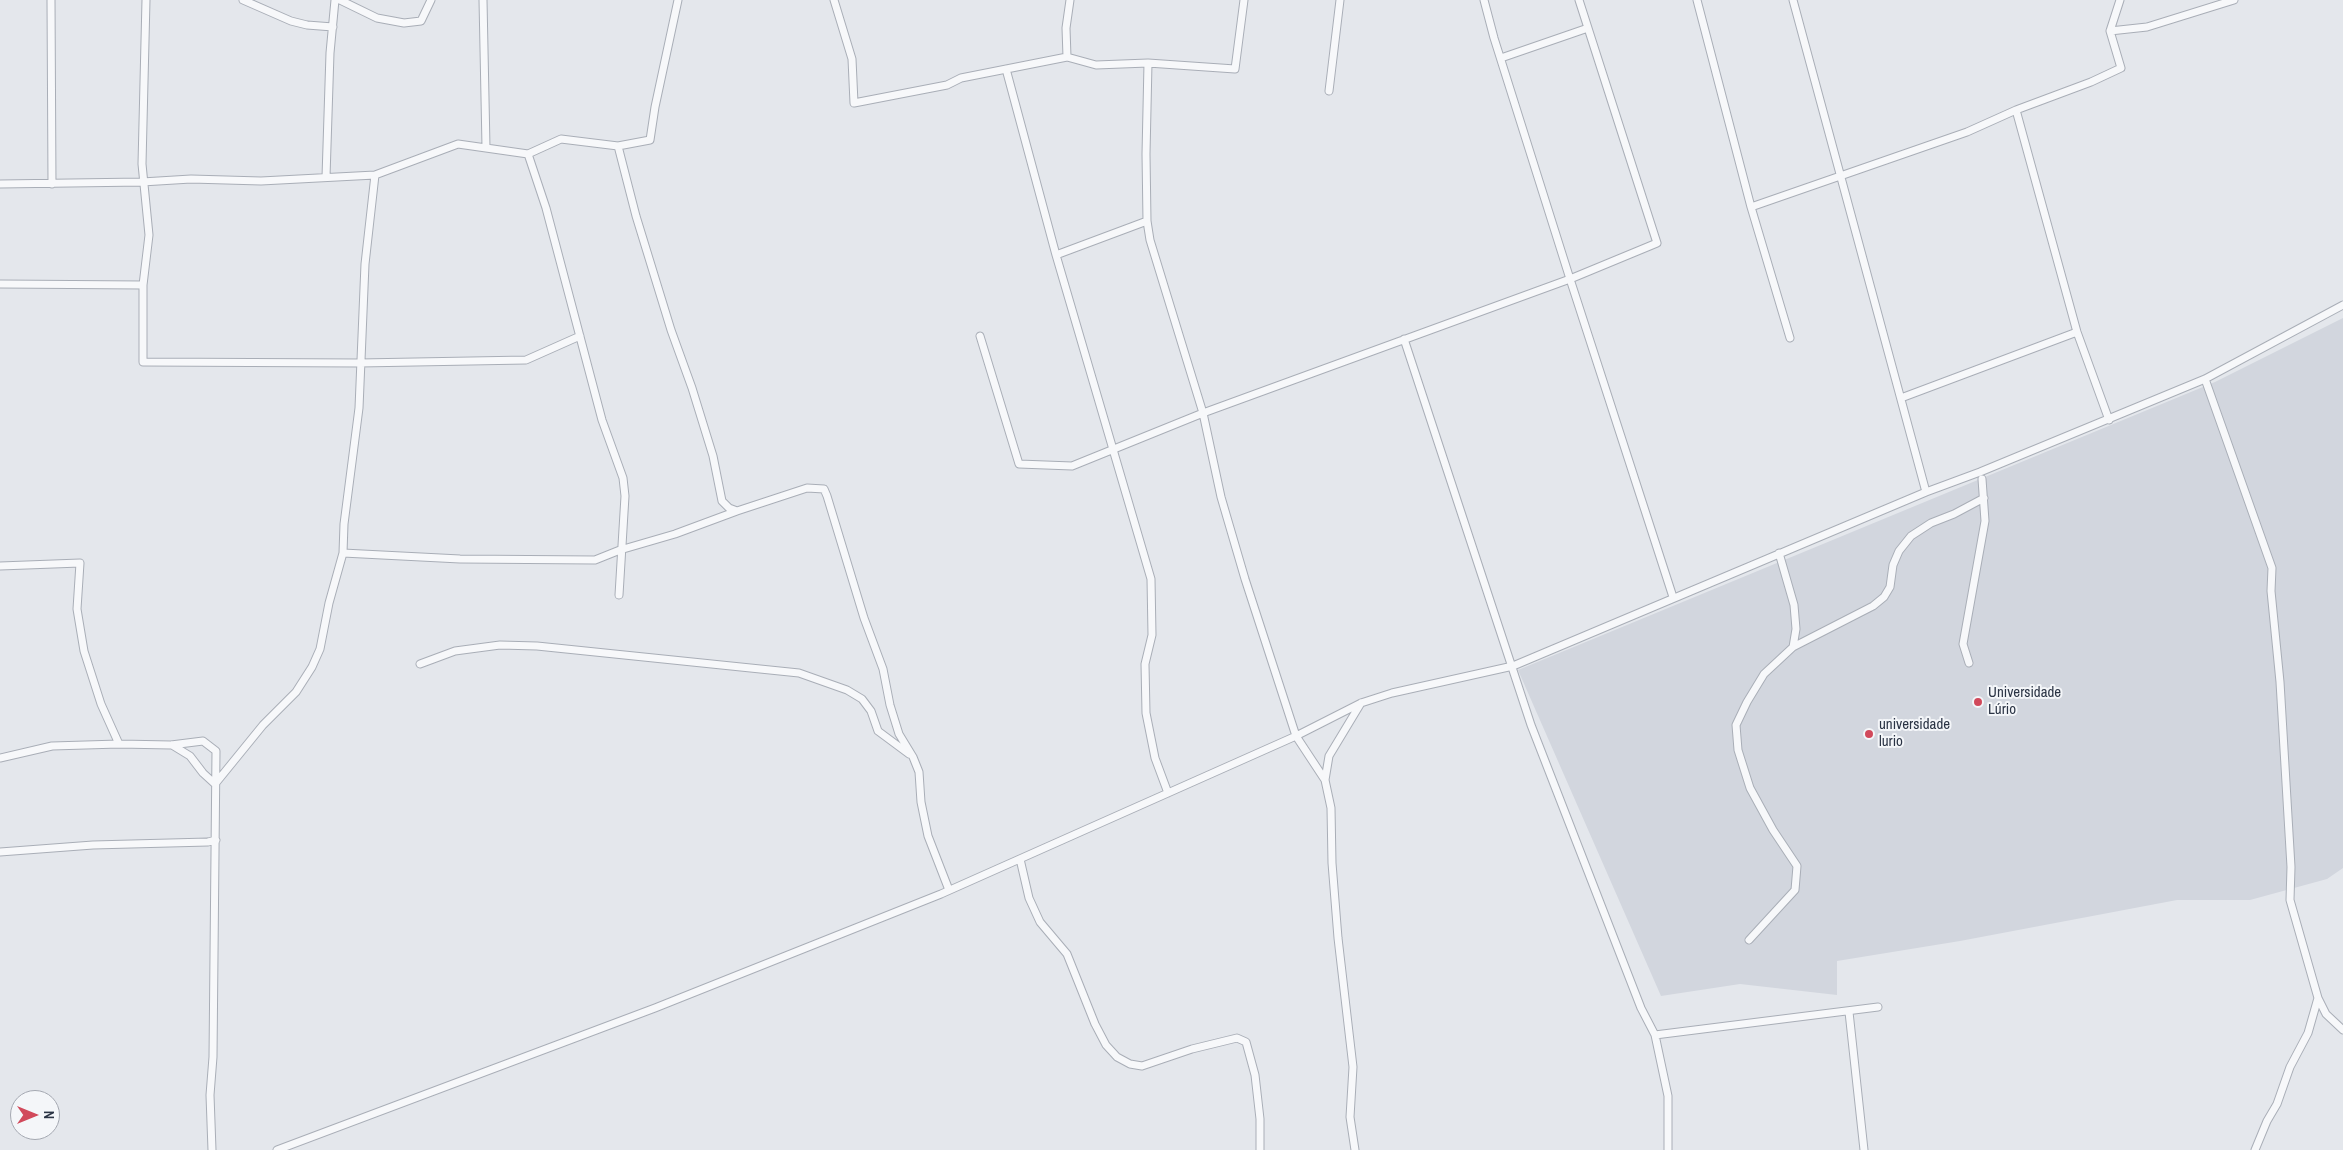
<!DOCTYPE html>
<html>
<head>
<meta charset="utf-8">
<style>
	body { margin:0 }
	#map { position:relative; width:2343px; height:1150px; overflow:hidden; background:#e4e7ec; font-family:"Archivo Narrow",sans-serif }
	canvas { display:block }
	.north { position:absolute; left:10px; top:1090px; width:50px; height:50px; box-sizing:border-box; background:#f4f6f9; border:1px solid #a4a8b1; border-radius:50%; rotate:90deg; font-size:14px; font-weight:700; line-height:20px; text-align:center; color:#2b3445 }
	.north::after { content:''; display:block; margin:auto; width:18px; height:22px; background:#d1495b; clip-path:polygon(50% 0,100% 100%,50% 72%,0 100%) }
</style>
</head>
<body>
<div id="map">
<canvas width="2343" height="1150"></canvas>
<div class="north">N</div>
</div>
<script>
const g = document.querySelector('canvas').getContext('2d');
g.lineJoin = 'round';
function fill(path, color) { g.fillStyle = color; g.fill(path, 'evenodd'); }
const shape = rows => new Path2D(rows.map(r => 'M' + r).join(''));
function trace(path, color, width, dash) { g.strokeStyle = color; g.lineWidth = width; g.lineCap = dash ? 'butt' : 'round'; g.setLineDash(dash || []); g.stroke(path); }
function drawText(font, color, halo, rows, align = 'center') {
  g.font = font + ' "Archivo Narrow",sans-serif'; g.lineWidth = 4; g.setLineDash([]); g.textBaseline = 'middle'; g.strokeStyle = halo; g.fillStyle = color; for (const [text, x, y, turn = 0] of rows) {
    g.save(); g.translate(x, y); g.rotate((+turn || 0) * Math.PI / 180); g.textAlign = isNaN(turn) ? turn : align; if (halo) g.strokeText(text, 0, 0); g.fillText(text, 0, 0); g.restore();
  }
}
fill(shape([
	[2343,318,2343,868,2327,879,2250,900,2177,900,1960,941,1837,961,1837,995,1740,984,1661,996,1518,670,2215,382]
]), '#d2d6de');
const minor = shape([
	[51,0,52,184],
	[146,0,142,164,149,235,143,285,143,362,360,363,526,360,580,336],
	[243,0,291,21,307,25,333,27],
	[340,0,377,18,404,23,421,21,431,0],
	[483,0,486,147],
	[834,0,852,59,854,103,947,85,961,78,1067,57,1096,65,1148,63,1235,69,1244,0],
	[1484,0,1494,38,1570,279,1673,597],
	[1697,0,1751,207,1790,338],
	[1793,0,1926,492],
	[2110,31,2147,27,2234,0],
	[1067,57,1066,28,1070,0],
	[1501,58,1588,28],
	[1148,63,1146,154,1147,221,1150,240,1203,413,1221,497,1245,579,1296,736,1325,780],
	[1006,69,1056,255,1151,579,1152,635,1145,664,1146,713,1155,758,1168,793],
	[1329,91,1340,0],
	[2016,110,2077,332,2109,420],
	[618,146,636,216,671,330,692,388,713,456,722,501,729,508,737,511,807,488,824,489,827,496,864,618,883,669,890,705,899,734,913,757,919,772,921,802,928,836,949,890],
	[528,154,546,208,602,420,623,478,625,496,619,595],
	[326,177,330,53,335,0],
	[0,184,142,182,191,179,261,181,375,175,458,144,528,154,561,139,618,146,650,140,655,107,678,0],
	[1751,207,1967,132,2016,110,2091,82,2121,68,2110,31,2120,0],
	[1056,255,1147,221],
	[0,284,143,285],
	[980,336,1019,464,1072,466,1203,413,1570,279,1657,243,1579,0],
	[1404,339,1531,725,1641,1008,1655,1035,1668,1096,1668,1150],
	[2205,379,2272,568,2271,591,2280,682,2291,867,2290,900,2318,998,2326,1014,2343,1030],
	[1901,398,2077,332],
	[343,553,460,559,595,560,620,550,675,534,737,511],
	[0,566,80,563,77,609,84,651,101,704,119,744,171,745,203,741,216,751,213,1057,210,1095,212,1150],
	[1793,647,1873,606,1884,597,1890,587,1893,565,1899,551,1911,536,1931,523,1954,514,1984,498],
	[1969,663,1963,644,1985,521,1982,479],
	[420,664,455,651,500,645,537,646,799,673,847,690,862,699,871,711,878,731,909,754],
	[172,745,190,756,203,773,215,784,263,725,296,692,312,667,320,649,329,603,343,553,344,524,359,408,365,264,375,175],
	[0,758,52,746,119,744],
	[0,852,93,845,208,842,216,840],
	[1020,859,1029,898,1040,922,1067,954,1095,1024,1106,1045,1117,1057,1130,1064,1142,1066,1192,1049,1237,1038,1246,1042,1255,1075,1260,1119,1260,1150],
	[1749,940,1795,890,1797,866,1773,830,1750,788,1738,750,1736,725,1747,702,1764,674,1793,647,1796,629,1794,605,1779,553],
	[1849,1012,1864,1150],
	[1655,1035,1878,1007],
	[277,1150,655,1008,941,894,1296,736,1361,703,1392,693,1513,666,1926,492,1980,472,2205,379,2343,305],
	[1355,1150,1350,1117,1353,1067,1338,938,1332,863,1331,808,1325,780,1329,756,1361,703],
	[2255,1150,2267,1121,2277,1104,2290,1067,2308,1033,2318,998]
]);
trace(minor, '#a9aeb7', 9);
trace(minor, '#f7f8fa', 7);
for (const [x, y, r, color] of [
	[1978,702,5,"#d1495b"],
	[1869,734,5,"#d1495b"]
]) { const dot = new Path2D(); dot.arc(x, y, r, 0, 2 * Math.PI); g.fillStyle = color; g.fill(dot); trace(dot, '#f4f6f9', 2); }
drawText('15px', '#2b3445', '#f4f6f9', [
	["Universidade",1988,693],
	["Lúrio",1988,710],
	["universidade",1879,725],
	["lurio",1879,742]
], 'left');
</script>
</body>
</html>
